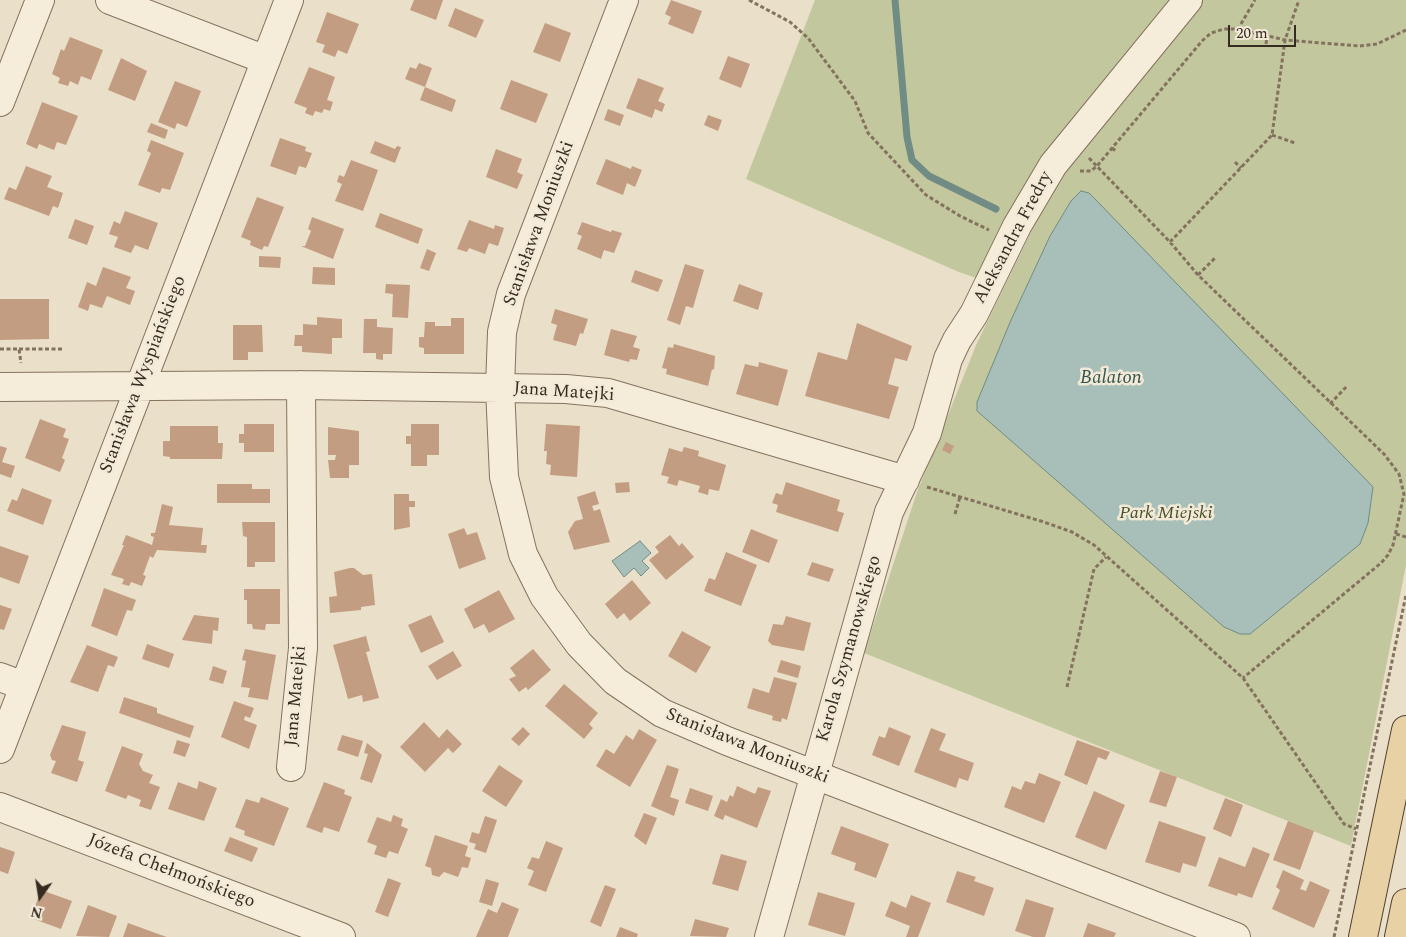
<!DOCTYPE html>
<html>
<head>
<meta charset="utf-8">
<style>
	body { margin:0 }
	#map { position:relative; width:1406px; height:937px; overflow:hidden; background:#eadfc8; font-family:Spectral,serif }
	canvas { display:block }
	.north { position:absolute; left:15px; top:872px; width:50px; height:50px; -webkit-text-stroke:4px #f2ead7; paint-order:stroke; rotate:193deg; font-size:14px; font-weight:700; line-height:20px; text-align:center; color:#362b21 }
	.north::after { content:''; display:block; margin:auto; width:18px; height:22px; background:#362b21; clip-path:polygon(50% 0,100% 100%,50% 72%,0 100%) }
	.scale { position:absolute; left:1228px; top:25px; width:68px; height:22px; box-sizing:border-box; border:2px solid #362b21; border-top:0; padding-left:6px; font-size:15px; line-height:18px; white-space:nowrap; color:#362b21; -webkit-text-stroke:4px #f2ead7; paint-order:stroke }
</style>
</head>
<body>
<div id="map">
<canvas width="1406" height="937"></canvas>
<div class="north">N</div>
<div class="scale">20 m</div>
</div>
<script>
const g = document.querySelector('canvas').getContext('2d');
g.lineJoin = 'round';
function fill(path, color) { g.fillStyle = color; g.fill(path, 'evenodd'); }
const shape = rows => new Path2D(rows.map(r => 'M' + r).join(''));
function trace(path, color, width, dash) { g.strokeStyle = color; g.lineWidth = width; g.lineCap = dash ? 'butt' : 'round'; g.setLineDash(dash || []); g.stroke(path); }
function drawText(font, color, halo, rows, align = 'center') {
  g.font = font + ' Spectral,serif'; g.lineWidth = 5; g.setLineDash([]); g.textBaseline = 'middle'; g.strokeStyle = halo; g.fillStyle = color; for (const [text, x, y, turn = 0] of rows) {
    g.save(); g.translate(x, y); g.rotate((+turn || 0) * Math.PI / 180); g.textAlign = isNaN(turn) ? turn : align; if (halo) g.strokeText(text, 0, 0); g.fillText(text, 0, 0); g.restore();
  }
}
fill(shape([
	[815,0,1406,0,1406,565,1351,846,864,653,917,492,977,343,1060,172,1053,165,990,283,959,272,746,179]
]), '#c2c79d');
const water = shape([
	[1081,191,1089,193,1097,201,1373,487,1368,523,1360,544,1250,634,1240,634,1224,627,977,411,977,402,1011,320,1050,236,1071,201,1081,191],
	[640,541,651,553,642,561,649,568,641,576,634,568,624,577,612,561,640,541]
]);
fill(water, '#a8beb8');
trace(water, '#708c84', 1);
trace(shape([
	[895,0,907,137,912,160,929,176,996,209]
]), '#708c84', 7);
fill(shape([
	[414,0,443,0,436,20,410,10],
	[671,0,702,11,693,34,668,24,671,17,665,14],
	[455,8,484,20,476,38,448,26],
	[327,12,359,24,347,54,338,50,335,57,322,52,325,45,316,42],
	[545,23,571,33,560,62,533,52],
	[70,37,103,50,91,80,81,76,78,85,70,81,68,86,58,83,60,78,52,74,61,49,64,51],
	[728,56,750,64,741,88,719,79],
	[121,58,147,71,135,101,108,90],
	[419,63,432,68,425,87,405,79,410,67,416,69],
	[309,67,335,77,327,100,333,102,330,111,324,109,322,113,315,111,313,116,305,113,307,108,294,103],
	[638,78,664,88,658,101,665,104,662,112,655,109,652,118,626,108],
	[511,80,548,94,536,123,500,109],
	[175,81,201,91,187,127,177,123,175,129,158,122],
	[425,87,456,100,452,112,420,100],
	[42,102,78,116,66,145,57,142,54,150,39,144,37,149,26,144],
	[608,109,624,115,620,126,604,120],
	[708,115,722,120,718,131,704,125],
	[151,123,168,130,165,139,147,132],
	[280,138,306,147,305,151,312,153,306,168,299,166,296,175,270,166],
	[151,140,184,153,170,190,162,188,160,193,138,185,151,153,147,151],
	[375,141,395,149,397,146,401,147,395,163,370,153],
	[496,149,522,159,517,172,523,175,517,189,486,177],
	[606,159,631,169,632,166,642,170,635,187,627,183,623,195,596,184],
	[351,160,378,170,363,211,335,201,342,184,337,182,339,175,344,177],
	[26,166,52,176,47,187,63,193,58,208,53,206,49,216,4,199,9,187,16,190],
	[257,197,284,207,268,247,264,246,262,250,250,245,251,241,241,237],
	[125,211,158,223,148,250,135,245,131,253,114,247,118,237,109,234,114,221,120,224],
	[380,213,423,229,418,244,375,227],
	[312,217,344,229,333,259,301,246,305,246,311,231,308,229],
	[75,219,94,226,87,245,68,238],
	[469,220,494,229,495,225,504,228,498,246,489,243,485,254,469,248,467,252,457,249],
	[582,222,611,232,612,230,622,233,614,253,604,250,601,259,577,249,582,236,577,234],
	[427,249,436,253,429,271,420,268],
	[259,256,281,257,280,268,259,267],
	[685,264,704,270,693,308,686,306,680,325,667,320],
	[103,267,131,277,126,288,135,291,130,305,107,296,102,308,90,304,88,311,78,307,87,282,96,286],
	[313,267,335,268,335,285,312,284],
	[635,270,663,280,658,292,631,282],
	[386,284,410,285,408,318,392,317,393,294,385,293],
	[739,284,763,293,758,310,733,301],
	[0,299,49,299,49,339,0,340],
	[555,309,588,319,583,334,580,333,576,346,553,340,557,325,551,323],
	[317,317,342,319,342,338,332,338,332,354,302,352,302,346,294,346,295,335,303,335,303,324,317,325],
	[451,318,464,318,464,354,424,354,424,348,419,347,419,337,424,337,425,322,435,322,435,326,451,326],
	[364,319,377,319,377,327,393,328,392,354,383,354,383,360,376,359,376,353,363,353],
	[857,323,912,346,907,361,895,358,888,384,899,387,889,419,805,396,818,352,847,360],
	[233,325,262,325,263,352,248,352,248,360,233,360],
	[611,329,637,336,633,347,640,349,637,360,630,359,629,362,604,355],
	[674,344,715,356,714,370,712,369,708,386,666,374,667,369,662,368,668,347,673,348],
	[759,362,788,370,778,406,736,394,745,364,758,367],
	[40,419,66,429,63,437,69,439,62,458,65,460,60,472,25,458],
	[244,424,274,424,274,452,244,452,244,443,239,443,239,434,244,434],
	[411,424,439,424,439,455,427,455,427,466,411,466,411,444,406,444,406,436,411,436],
	[546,424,580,426,577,477,550,475,551,465,546,464,547,451,544,451],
	[170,426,218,426,218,443,223,443,222,459,170,459,170,457,163,456,163,441,170,441],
	[328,427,359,431,359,465,349,465,349,478,330,478,328,460,335,460,336,455,328,455],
	[946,442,954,446,950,454,942,450],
	[0,446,7,448,2,462,15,466,11,478,0,474],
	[684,447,699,451,698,456,726,465,719,491,709,489,708,495,698,492,700,486,679,480,677,486,667,483,669,477,661,475,669,448,682,452],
	[629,482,630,492,616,493,615,483],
	[786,482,840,500,837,511,844,513,838,532,776,512,778,505,772,503,776,493,782,495],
	[217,484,252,484,252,489,270,489,270,503,217,503],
	[22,488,52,500,43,525,7,511,12,499,17,501],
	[595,491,599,504,592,506,594,511,600,509,610,542,574,550,568,532,575,521,583,519,577,497],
	[394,494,409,494,409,501,415,501,415,507,409,507,410,527,394,530],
	[162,504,173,507,169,525,203,528,201,545,207,545,206,553,157,550,153,558,150,556,143,575,146,576,142,586,131,582,129,586,122,584,124,579,111,575,124,545,122,545,126,535,152,545,154,537,151,536,151,533,155,533],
	[242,522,275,522,275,562,255,562,255,567,247,567,247,537,243,536],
	[464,528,467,535,477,532,486,559,459,569,448,534],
	[751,529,778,540,769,563,742,552],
	[670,535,679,546,682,543,694,557,666,580,649,560,659,552,655,547],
	[0,546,29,556,19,584,0,577],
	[726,552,757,565,741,606,704,591,709,578,715,580],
	[812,562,834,569,829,582,807,575],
	[350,568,354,568,363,575,372,574,375,605,361,607,361,610,330,613,329,597,337,596,334,572],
	[632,580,651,603,630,621,624,613,617,619,605,604],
	[104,588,136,600,132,611,127,610,117,636,91,626],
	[244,589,280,589,280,624,266,624,265,630,253,629,252,624,247,624,247,600,244,600],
	[499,590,515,619,489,633,484,624,474,629,464,609],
	[0,605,12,609,4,630,0,629],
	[194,615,219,618,218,631,213,630,212,644,182,640],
	[431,615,444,642,421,653,408,625],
	[786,616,811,623,804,651,772,645,768,641,773,624,783,625],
	[682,631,711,647,696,673,668,656],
	[366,636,370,651,366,652,379,698,363,702,362,695,348,699,333,645],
	[147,644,174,654,169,668,142,659],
	[87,645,118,657,114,667,108,665,98,692,70,682],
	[245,649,276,655,268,700,248,697,250,688,241,687,246,661,242,660],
	[533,649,551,670,528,690,526,687,519,692,509,679,516,676,510,668],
	[453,651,462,666,437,680,428,666],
	[781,660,801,666,798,678,777,672],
	[213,666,227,671,223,684,209,680],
	[774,677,797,683,787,720,782,718,781,722,772,720,773,716,747,708,753,688,769,693],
	[564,684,598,713,589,724,593,728,584,739,545,706],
	[124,697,157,708,157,713,194,726,190,738,119,713],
	[234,701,254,708,250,718,245,716,244,720,257,725,249,749,221,737],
	[424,722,439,738,447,729,462,744,453,753,448,748,425,772,400,747],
	[62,725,86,732,78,760,84,762,77,782,51,773,56,761,52,760,50,755],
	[523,727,530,734,519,746,511,739],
	[889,727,911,736,899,766,872,755,879,736,885,738],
	[931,728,946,734,939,750,974,763,968,781,959,778,956,788,914,772],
	[639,729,657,740,630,787,596,766,606,749,614,754,626,735,633,740],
	[342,735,363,741,358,757,337,750],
	[177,740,190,744,185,757,173,753],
	[1077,740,1110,752,1106,760,1098,757,1087,785,1064,775],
	[367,743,382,755,372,783,360,779,368,754,364,753],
	[122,746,143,754,139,764,143,771,153,775,149,783,160,787,151,810,139,806,141,800,128,795,126,799,105,791],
	[499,765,523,781,506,807,482,791],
	[667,765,679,769,670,797,679,800,674,816,651,806],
	[1160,771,1177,777,1166,807,1149,802],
	[1039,773,1061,782,1044,823,1004,807,1012,786,1021,790,1025,781,1035,784],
	[199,781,217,788,204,821,168,809,178,782,197,789],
	[324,782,345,790,344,794,352,797,339,832,324,827,322,833,306,827],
	[737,786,755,794,758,787,771,791,757,828,725,815,723,820,714,816,721,799,727,802,730,795,733,797],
	[690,788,713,796,708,811,685,803],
	[1094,791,1125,805,1106,850,1075,837],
	[261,797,289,808,274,846,244,835,245,831,235,827,246,799,259,803],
	[1225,798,1243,805,1231,837,1213,829],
	[644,813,657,818,646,845,634,836],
	[393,815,403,819,401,826,408,829,398,854,389,851,386,858,374,854,377,846,367,842,377,817,391,822],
	[485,816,497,820,486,853,474,849,476,844,469,842,472,832,479,834],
	[1159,821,1206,837,1196,867,1183,863,1180,873,1145,862],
	[1288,821,1314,831,1300,870,1273,860],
	[841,826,889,844,876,878,854,870,856,863,831,854],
	[435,835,468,846,465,856,471,858,468,868,462,867,458,877,444,872,439,877,432,875,431,868,425,866],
	[230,837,258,848,252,862,224,851],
	[546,841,563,848,546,892,528,885,534,871,527,868,532,857,539,859],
	[0,847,15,852,8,874,0,871],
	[1253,847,1270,854,1252,898,1238,893,1237,896,1208,886,1219,857,1245,867],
	[721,854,747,861,738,891,712,884],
	[1283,870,1304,880,1300,889,1306,891,1310,881,1330,890,1314,928,1272,909,1280,890,1276,887],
	[957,871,976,877,974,881,994,888,984,916,946,902],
	[388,878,401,883,388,917,375,912],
	[486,879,499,883,492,906,479,902],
	[605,885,616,889,601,927,590,922],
	[41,890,72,901,61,929,31,918],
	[818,892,855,903,845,936,808,925],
	[911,895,931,903,918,937,906,937,910,926,885,916,891,901,906,908],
	[1026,899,1054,908,1045,937,1033,937,1015,931],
	[502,902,519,909,508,937,476,937,488,909,497,913],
	[88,905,117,916,109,937,76,936],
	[695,919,729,928,726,937,690,936],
	[128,923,161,935,167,937,123,937],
	[1088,923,1116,933,1114,937,1083,937],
	[620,927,638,934,637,937,616,937]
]), '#c39d82');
const minor = shape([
	[110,0,266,60],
	[624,0,511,294,502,332,500,388,504,477,523,554,544,596,579,644,615,681,662,713,727,741,1236,937],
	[0,102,40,0],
	[0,387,301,385,566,389,608,393,905,480],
	[0,677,24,686],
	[0,749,289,0],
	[291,767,303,648,301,385],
	[0,807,341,937],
	[769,937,889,512,927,433,948,359,957,340,974,314,1017,226,1053,165,1188,0]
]);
const major = shape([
	[1363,937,1406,730],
	[1399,937,1406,903]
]);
trace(minor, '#84725f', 30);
trace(major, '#524133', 30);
trace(shape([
	[749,0,790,22,808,38,855,101,868,133,926,195,960,216,989,230],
	[1238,29,1285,40,1359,46,1377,44,1406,30],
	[1266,44,1267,36],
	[1272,135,1295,143],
	[1112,148,1117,152],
	[1089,158,1170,242,1198,275,1384,454,1399,474,1404,494,1393,545,1388,555,1381,563,1243,678],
	[1235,162,1241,168],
	[1080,171,1091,171,1097,166,1202,41,1211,33,1224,29,1238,29,1255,0],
	[1170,242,1272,135,1285,40,1299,0],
	[1198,275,1215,258],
	[0,349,19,349,21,363],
	[19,349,63,349],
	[1330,404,1347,386],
	[927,487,1044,522,1072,532,1094,545,1243,678,1344,824,1356,829],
	[955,514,960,497],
	[1396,534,1406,537],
	[1067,687,1094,569,1106,557],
	[1334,937,1406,595]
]), '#84725f', 3, [4, 2.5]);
trace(minor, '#f5edda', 28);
trace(major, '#e8d2a5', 28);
drawText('18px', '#362b21', '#f2ead7', [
	["Stanisława Moniuszki",540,224,-70],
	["Aleksandra Fredry",1014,238,-62],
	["Stanisława Wyspiańskiego",144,375,-69],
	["Jana Matejki",564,393,4],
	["Karola Szymanowskiego",850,649,-74],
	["Jana Matejki",297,696,-85],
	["Stanisława Moniuszki",747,747,22],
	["Józefa Chełmońskiego",171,872,21]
]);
drawText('italic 18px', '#47502a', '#f2ead7', [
	["Park Miejski",1166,514]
]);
drawText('italic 19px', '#325451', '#f2ead7', [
	["Balaton",1111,379]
]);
</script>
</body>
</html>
